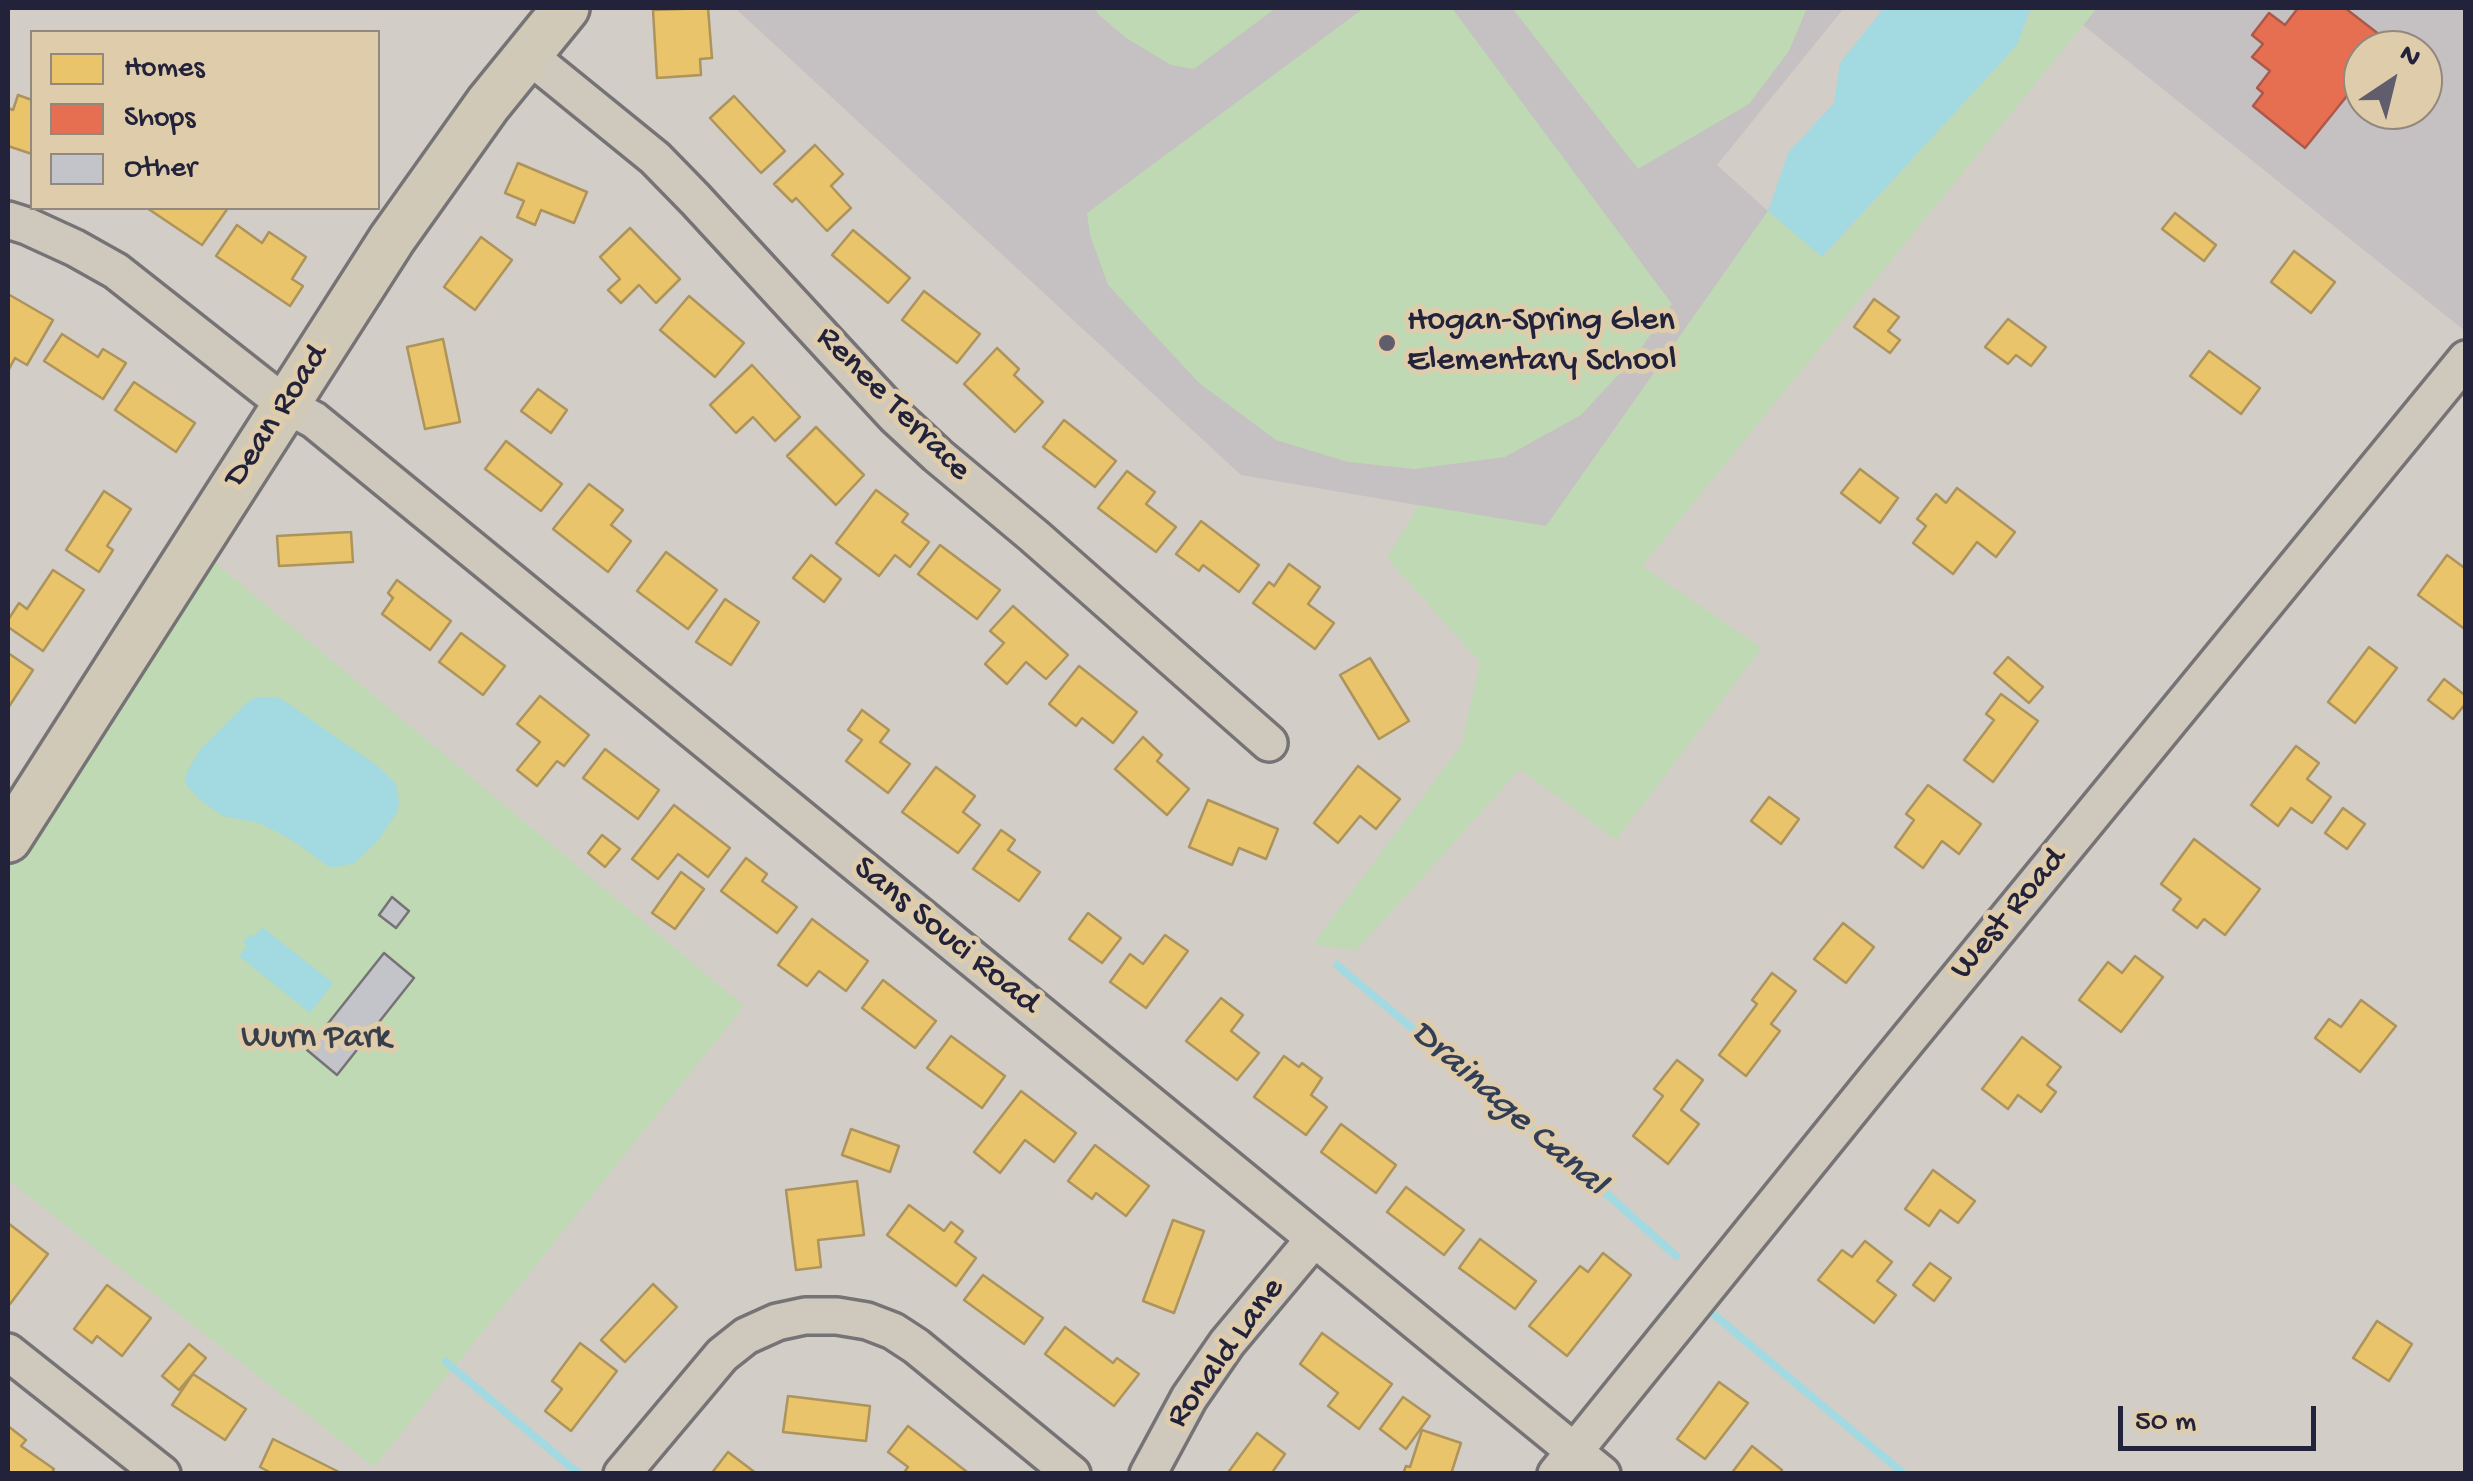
<!DOCTYPE html>
<html>
<head>
<meta charset="utf-8">
<style>
	body { margin:0 }
	#map { position:relative; width:2473px; height:1481px; overflow:hidden; background:#d3cdc7; font-family:"Gochi Hand",sans-serif }
	canvas { display:block }
	.frame { position:absolute; inset:0; border:10px solid #22223b; pointer-events:none }
	.legend { position:absolute; left:30px; top:30px; width:350px; height:180px; box-sizing:border-box; background:#dfccaa; border:2px solid #93887e; margin:0; padding:12px 18px; list-style:none; font-size:30px; color:#22223b }
	.legend li { display:flex; align-items:center; gap:20px; height:50px }
	.legend b { width:50px; border:2px solid #93887e }
	.north { position:absolute; left:2343px; top:30px; width:100px; height:100px; box-sizing:border-box; background:#dfccaa; border:2px solid #93887e; border-radius:50%; rotate:35deg; font-size:28px; font-weight:700; line-height:40px; text-align:center; color:#22223b }
	.north::after { content:''; display:block; margin:auto; width:35px; height:45px; background:#605e6c; clip-path:polygon(50% 0,100% 100%,50% 72%,0 100%) }
	.scale { position:absolute; left:2118px; top:1406px; width:198px; height:45px; box-sizing:border-box; border:5px solid #22223b; border-top:0; padding-left:12px; font-size:30px; line-height:35px; white-space:nowrap; color:#22223b; -webkit-text-stroke:8px #dfccaa; paint-order:stroke }
</style>
</head>
<body>
<div id="map">
<canvas width="2473" height="1481"></canvas>
<div class="frame"></div>
<ul class="legend">
<li><b style="height:28px;background:#e9c46a"></b>Homes</li>
<li><b style="height:28px;background:#e76f51"></b>Shops</li>
<li><b style="height:28px;background:#c3c3ca"></b>Other</li>
</ul>
<div class="north">N</div>
<div class="scale">50 m</div>
</div>
<script>
const g = document.querySelector('canvas').getContext('2d');
g.lineJoin = 'round';
function fill(path, color) { g.fillStyle = color; g.fill(path, 'evenodd'); }
const shape = rows => new Path2D(rows.map(r => 'M' + r).join(''));
function trace(path, color, width, dash) { g.strokeStyle = color; g.lineWidth = width; g.lineCap = dash ? 'butt' : 'round'; g.setLineDash(dash || []); g.stroke(path); }
function drawText(font, color, halo, rows, align = 'center') {
  g.font = font + ' "Gochi Hand",sans-serif'; g.lineWidth = 10; g.setLineDash([]); g.textBaseline = 'middle'; g.strokeStyle = halo; g.fillStyle = color; for (const [text, x, y, turn = 0] of rows) {
    g.save(); g.translate(x, y); g.rotate((+turn || 0) * Math.PI / 180); g.textAlign = isNaN(turn) ? turn : align; if (halo) g.strokeText(text, 0, 0); g.fillText(text, 0, 0); g.restore();
  }
}
fill(shape([
	[735,8,1844,8,1717,165,1768,211,1546,527,1241,475],
	[2097,8,2465,8,2465,331,2083,25],
	[2363,50,2423,50,2423,110,2363,110]
]), '#c5c0c1');
fill(shape([
	[1094,8,1276,8,1194,69,1171,65,1126,38,1099,15],
	[1364,8,1452,8,1672,304,1634,358,1581,415,1505,457,1415,469,1348,462,1276,440,1199,383,1108,285,1090,235,1087,213],
	[1512,8,1807,8,1789,51,1749,104,1638,169],
	[2032,8,2097,8,1642,566,1762,648,1616,840,1520,769,1356,951,1313,944,1462,744,1480,662,1387,558,1419,505,1546,526,1768,211,1823,257,2017,45],
	[205,554,744,1006,374,1467,8,1180,8,866]
]), '#bed9b4');
fill(shape([
	[1884,8,2031,8,2017,45,1822,257,1768,211,1788,153,1834,103,1840,63],
	[256,697,275,697,283,700,380,768,396,784,399,803,397,812,379,839,356,862,344,866,329,867,298,844,277,832,259,823,223,816,199,799,189,788,185,782,187,772,199,751,247,702],
	[262,927,333,983,310,1013,239,956,247,946,243,943,250,934,254,937]
]), '#a3d9e0');
const homes = shape([
	[708,8,712,58,700,59,701,75,657,78,653,10,708,8],
	[18,95,32,100,32,154,8,146,8,108,13,110,18,95],
	[734,96,785,151,761,173,710,118,734,96],
	[815,145,843,174,831,186,851,208,827,231,796,198,792,202,774,184,815,145],
	[518,163,587,192,574,223,541,210,535,225,517,217,524,201,505,193,518,163],
	[147,208,228,208,202,245,147,208],
	[2175,213,2216,245,2204,261,2162,229,2175,213],
	[237,225,262,243,269,232,306,257,292,279,303,286,290,306,216,256,237,225],
	[630,228,680,279,656,303,639,285,621,303,608,290,620,279,600,257,630,228],
	[853,230,910,278,888,303,832,255,853,230],
	[481,237,512,260,475,310,444,287,481,237],
	[2294,251,2335,282,2311,313,2271,282,2294,251],
	[924,291,980,334,957,363,902,320,924,291],
	[8,294,53,320,27,365,15,358,8,371,8,294],
	[689,296,744,343,715,377,660,330,689,296],
	[1874,299,1899,317,1888,331,1900,340,1890,353,1854,327,1874,299],
	[2008,319,2046,347,2031,366,2016,355,2008,364,1985,347,2008,319],
	[62,334,98,357,103,349,126,363,103,399,44,361,62,334],
	[443,339,460,422,425,429,407,347,443,339],
	[997,348,1019,369,1014,375,1043,402,1015,432,964,384,997,348],
	[2209,351,2260,388,2241,414,2190,376,2209,351],
	[752,365,800,417,775,441,753,417,736,433,710,405,752,365],
	[134,382,195,423,176,452,115,410,134,382],
	[538,389,567,410,551,433,521,411,538,389],
	[1064,420,1116,461,1095,487,1043,447,1064,420],
	[816,427,864,475,836,505,787,456,816,427],
	[506,441,562,484,541,511,485,469,506,441],
	[1860,469,1898,498,1880,523,1841,493,1860,469],
	[1127,471,1155,492,1146,504,1176,527,1156,552,1098,508,1127,471],
	[589,484,623,510,611,525,631,541,608,572,553,529,589,484],
	[1957,488,2015,532,1996,557,1977,542,1953,574,1913,543,1926,526,1917,519,1936,494,1946,503,1957,488],
	[876,490,908,514,902,522,929,542,910,567,895,555,879,576,836,543,876,490],
	[104,491,131,509,107,546,113,550,99,572,66,550,104,491],
	[1201,521,1259,565,1239,592,1203,565,1199,571,1176,554,1201,521],
	[351,532,353,562,279,566,277,536,351,532],
	[940,545,1000,590,977,619,918,574,940,545],
	[666,552,717,590,688,629,637,591,666,552],
	[811,555,841,579,824,602,793,578,811,555],
	[2447,555,2466,569,2466,630,2418,595,2447,555],
	[1289,564,1320,587,1308,604,1334,623,1315,649,1253,603,1269,582,1274,586,1289,564],
	[53,570,84,590,43,651,8,627,8,620,19,603,27,609,53,570],
	[397,580,451,621,430,650,382,614,393,598,388,593,397,580],
	[725,599,759,622,731,665,696,642,725,599],
	[1013,606,1068,655,1046,679,1026,662,1007,684,985,664,1004,643,990,631,1013,606],
	[461,633,505,666,483,695,439,662,461,633],
	[2369,647,2397,668,2355,723,2328,702,2369,647],
	[8,653,33,670,8,708,8,653],
	[2008,657,2043,687,2029,703,1994,673,2008,657],
	[1370,658,1409,721,1379,739,1340,675,1370,658],
	[1079,666,1137,712,1113,743,1082,718,1076,726,1049,704,1079,666],
	[2444,679,2466,696,2466,703,2453,719,2428,700,2444,679],
	[2001,694,2038,721,1993,782,1964,760,1994,720,1986,714,2001,694],
	[540,696,589,735,564,766,557,761,537,786,517,770,540,742,517,724,540,696],
	[862,710,889,730,880,742,910,764,888,793,846,761,862,740,848,730,862,710],
	[1143,737,1162,755,1157,761,1189,789,1167,815,1115,769,1143,737],
	[2296,746,2319,763,2307,779,2331,797,2312,823,2291,808,2278,826,2251,805,2296,746],
	[605,749,659,790,638,819,583,778,605,749],
	[1358,766,1400,799,1376,829,1360,816,1338,843,1314,823,1358,766],
	[936,767,975,796,963,812,980,825,958,853,902,812,936,767],
	[1928,785,1981,824,1959,854,1942,841,1923,868,1895,847,1914,820,1906,814,1928,785],
	[1769,797,1799,819,1781,844,1751,821,1769,797],
	[1208,800,1278,829,1266,859,1239,848,1232,865,1189,847,1208,800],
	[674,805,730,848,708,877,678,854,658,879,632,859,674,805],
	[2343,808,2365,824,2347,849,2325,833,2343,808],
	[1001,830,1015,840,1008,850,1040,872,1019,901,973,869,1001,830],
	[602,835,620,849,605,867,588,853,602,835],
	[2194,839,2260,889,2225,935,2204,919,2197,928,2173,910,2181,899,2161,884,2194,839],
	[746,858,767,874,762,881,797,907,777,933,721,891,746,858],
	[681,872,704,889,675,929,652,913,681,872],
	[1088,913,1121,938,1102,963,1069,939,1088,913],
	[812,919,868,961,846,991,819,971,807,986,778,965,812,919],
	[1843,923,1874,947,1846,983,1814,959,1843,923],
	[1165,935,1188,951,1146,1008,1110,982,1130,954,1143,964,1165,935],
	[2135,956,2163,977,2121,1032,2079,1000,2108,962,2122,973,2135,956],
	[1772,973,1796,991,1771,1024,1780,1031,1746,1076,1719,1055,1757,1004,1752,1000,1772,973],
	[883,980,936,1021,915,1048,862,1008,883,980],
	[1221,998,1243,1015,1231,1031,1259,1053,1237,1080,1186,1041,1221,998],
	[2361,1000,2396,1026,2360,1072,2315,1038,2329,1019,2341,1027,2361,1000],
	[951,1036,1005,1076,982,1108,927,1068,951,1036],
	[2022,1037,2061,1067,2047,1085,2056,1092,2041,1112,2018,1095,2008,1109,1982,1089,2022,1037],
	[1284,1056,1299,1067,1302,1063,1322,1078,1311,1095,1327,1107,1306,1135,1254,1097,1284,1056],
	[1677,1060,1703,1080,1681,1110,1699,1124,1668,1164,1633,1136,1663,1096,1654,1089,1677,1060],
	[1021,1091,1076,1133,1054,1162,1025,1140,1000,1173,974,1152,1021,1091],
	[1341,1124,1396,1165,1376,1193,1321,1152,1341,1124],
	[851,1129,899,1146,890,1172,842,1155,851,1129],
	[1095,1145,1149,1186,1126,1216,1096,1193,1092,1199,1068,1181,1095,1145],
	[1933,1170,1975,1201,1958,1223,1940,1210,1929,1226,1905,1209,1933,1170],
	[857,1181,864,1235,818,1240,821,1267,796,1270,786,1190,857,1181],
	[1406,1187,1464,1230,1444,1255,1387,1212,1406,1187],
	[909,1205,944,1231,951,1222,963,1231,955,1242,976,1258,956,1286,887,1235,909,1205],
	[1173,1220,1204,1231,1174,1313,1143,1301,1173,1220],
	[8,1223,48,1254,10,1304,8,1302,8,1223],
	[1480,1239,1536,1281,1515,1309,1459,1268,1480,1239],
	[1865,1241,1892,1262,1877,1281,1896,1295,1874,1323,1818,1280,1842,1250,1852,1257,1865,1241],
	[1603,1253,1631,1275,1567,1356,1529,1326,1580,1266,1588,1272,1603,1253],
	[1930,1263,1951,1278,1934,1301,1913,1285,1930,1263],
	[983,1275,1043,1318,1024,1344,964,1300,983,1275],
	[653,1284,677,1307,625,1362,601,1340,653,1284],
	[107,1285,151,1318,122,1356,97,1336,92,1343,74,1329,107,1285],
	[2377,1321,2412,1344,2389,1381,2353,1358,2377,1321],
	[1065,1327,1113,1363,1117,1358,1139,1374,1114,1406,1045,1354,1065,1327],
	[1322,1333,1392,1384,1359,1429,1328,1406,1338,1393,1300,1364,1322,1333],
	[580,1343,617,1371,571,1431,545,1411,562,1389,552,1381,580,1343],
	[189,1344,206,1358,179,1390,162,1376,189,1344],
	[193,1374,246,1409,225,1440,172,1405,193,1374],
	[1719,1382,1748,1403,1705,1459,1677,1439,1719,1382],
	[788,1396,870,1406,866,1441,783,1432,788,1396],
	[1403,1397,1430,1416,1406,1449,1380,1429,1403,1397],
	[8,1426,26,1440,21,1446,54,1469,51,1474,8,1474,8,1426],
	[908,1426,967,1472,966,1474,903,1474,908,1467,888,1452,908,1426],
	[1422,1430,1461,1443,1451,1474,1403,1474,1406,1466,1410,1467,1422,1430],
	[1257,1433,1285,1454,1271,1474,1227,1474,1257,1433],
	[273,1439,343,1474,273,1474,260,1467,273,1439],
	[1752,1446,1782,1470,1779,1474,1731,1474,1752,1446],
	[728,1452,757,1474,711,1474,728,1452]
]);
fill(homes, '#e9c46a');
trace(homes, '#ad935c', 2.5);
const shops = shape([
	[2298,8,2345,8,2389,42,2383,50,2363,50,2363,76,2305,148,2253,106,2263,93,2257,88,2270,71,2252,57,2263,44,2252,35,2269,13,2285,25,2298,8]
]);
fill(shops, '#e76f51');
trace(shops, '#ac584a', 2.5);
trace(shape([
	[1337,965,1578,1168,1676,1256],
	[1712,1313,1904,1474],
	[446,1362,579,1474]
]), '#a3d9e0', 8);
const building = shape([
	[392,897,409,911,396,928,379,915,392,897],
	[384,953,414,978,337,1075,307,1050,384,953]
]);
fill(building, '#c3c3ca');
trace(building, '#767376', 2.5);
const minor = shape([
	[527,54,655,158,695,199,895,416,937,455,1034,536,1269,743],
	[8,220,27,226,75,248,116,271,286,405,314,420,1602,1474],
	[8,1352,162,1474],
	[622,1474,722,1355,746,1336,777,1322,805,1316,837,1316,867,1321,893,1331,916,1346,1072,1474],
	[1148,1474,1189,1398,1227,1343,1314,1239],
	[1556,1474,1878,1076,2466,359]
]);
const major = shape([
	[8,839,392,239,488,104,566,8]
]);
trace(minor, '#767376', 42);
trace(major, '#767376', 52);
trace(minor, '#cfc8bd', 35);
trace(major, '#d0c9b7', 45);
for (const [x, y, r, color] of [
	[1387,343,10,"#605e6c"]
]) { const dot = new Path2D(); dot.arc(x, y, r, 0, 2 * Math.PI); g.fillStyle = color; g.fill(dot); trace(dot, '#dfccaa', 4); }
drawText('35px', '#22223b', '#dfccaa', [
	["Hogan-Spring Glen",1407,323],
	["Elementary School",1407,363]
], 'left');
drawText('35px', '#22223b', '#dfccaa', [
	["Renee Terrace",892,405,45],
	["Dean Road",278,417,-57],
	["West Road",2010,915,-50],
	["Sans Souci Road",945,937,39],
	["Ronald Lane",1227,1354,-54]
]);
drawText('35px', '#373f4b', '#dfccaa', [
	["Wurn Park",316,1040]
]);
drawText('italic 38px', '#323e55', '#dfccaa', [
	["Drainage Canal",1507,1110,41]
]);
</script>
</body>
</html>
